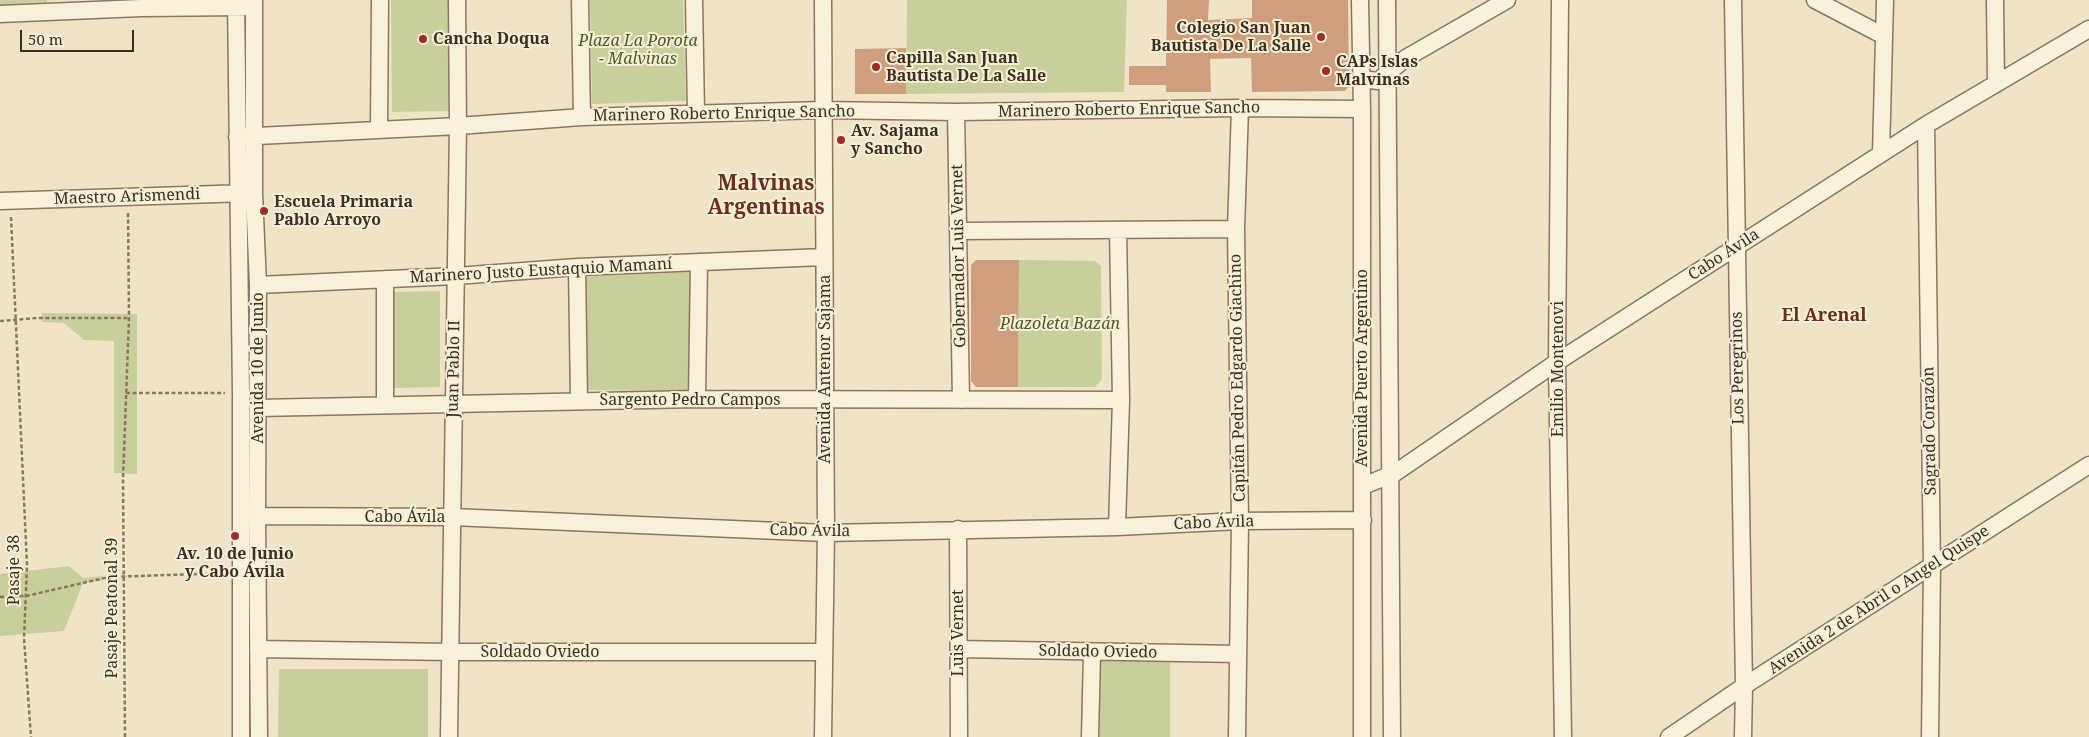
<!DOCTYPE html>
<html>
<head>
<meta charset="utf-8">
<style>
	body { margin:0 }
	#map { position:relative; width:2089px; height:737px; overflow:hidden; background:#f0e4c8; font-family:"Noto Serif",serif }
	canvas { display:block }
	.scale { position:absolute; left:20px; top:30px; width:114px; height:22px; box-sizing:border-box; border:2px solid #3d2e20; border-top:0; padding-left:6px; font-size:15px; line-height:18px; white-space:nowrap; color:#3d2e20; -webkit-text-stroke:4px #f7eed8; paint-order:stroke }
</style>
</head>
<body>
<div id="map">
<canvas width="2089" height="737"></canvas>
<div class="scale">50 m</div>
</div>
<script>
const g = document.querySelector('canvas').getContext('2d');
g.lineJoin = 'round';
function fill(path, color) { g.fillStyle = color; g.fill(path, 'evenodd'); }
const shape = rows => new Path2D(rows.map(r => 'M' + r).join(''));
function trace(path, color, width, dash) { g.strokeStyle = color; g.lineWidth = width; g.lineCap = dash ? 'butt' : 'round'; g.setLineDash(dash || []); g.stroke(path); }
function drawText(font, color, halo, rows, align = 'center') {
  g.font = font + ' "Noto Serif",serif'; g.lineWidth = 4; g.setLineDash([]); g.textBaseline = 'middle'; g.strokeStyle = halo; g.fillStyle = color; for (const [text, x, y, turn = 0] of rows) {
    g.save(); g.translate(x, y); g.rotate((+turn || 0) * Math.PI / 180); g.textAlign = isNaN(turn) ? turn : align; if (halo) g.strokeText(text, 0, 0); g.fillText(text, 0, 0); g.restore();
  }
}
fill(shape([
	[0,0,47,0,48,7,0,8],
	[391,0,451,0,452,111,392,112],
	[590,0,683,0,686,101,592,104],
	[907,0,1127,0,1124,92,906,94],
	[1019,260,1095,261,1101,266,1102,379,1095,387,1018,387],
	[691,271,691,391,585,390,584,274],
	[440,291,440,387,394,388,394,292],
	[42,313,137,314,137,474,114,473,114,341,84,340,64,323,42,322],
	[69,566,83,578,103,576,103,580,83,583,64,631,0,636,0,574],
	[1100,661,1170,661,1170,737,1099,737],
	[279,669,428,669,428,737,278,737]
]), '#c9cf9b');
fill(shape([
	[1167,0,1209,0,1208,20,1252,18,1252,0,1348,0,1349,86,1345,91,1252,92,1251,58,1210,59,1211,92,1166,92,1166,85,1129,85,1129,66,1166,66],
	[906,48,906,94,855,94,855,49],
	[976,260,1019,260,1018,387,976,387,971,381,971,265]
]), '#cf9f7d');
const minor = shape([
	[236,0,241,393,241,737],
	[254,0,254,193,258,285,257,516,259,737],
	[580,0,582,117],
	[694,0,696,113],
	[823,0,826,533,823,737],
	[1360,0,1362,109,1362,737],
	[1387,0,1392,737],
	[1560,0,1557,362,1563,737],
	[1733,0,1744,686,1743,737],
	[1815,0,1884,36],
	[1995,0,1996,84],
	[0,14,141,8,245,7],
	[1361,79,1378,81,1406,58,1507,0],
	[956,112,961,400],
	[1926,125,1932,566,1930,737],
	[379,129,380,0],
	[237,137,458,126,582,117,822,110,956,112,1240,108,1362,109],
	[1881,154,1885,0],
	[0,201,247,193],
	[958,231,1236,229],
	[577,267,579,401],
	[385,279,385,405],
	[258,285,456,276,577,267,824,257],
	[697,399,699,262],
	[258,408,697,399,1121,400],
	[1363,486,1395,473,1557,362,1926,125,2089,29],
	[257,516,452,517,826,533,1117,527,1240,521,1363,520],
	[1117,527,1121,400,1118,230],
	[958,529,959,737],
	[258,649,450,652,823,652],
	[959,649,1237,654],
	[449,737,458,126,457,0],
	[1090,737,1092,653],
	[1237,737,1240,521,1236,229,1240,108],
	[1669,737,1744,686,2089,465]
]);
trace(minor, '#8d765c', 19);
trace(shape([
	[11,217,27,565,24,638,31,737],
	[0,321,37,318,128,318],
	[126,393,225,393],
	[0,597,26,596,109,577,226,573],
	[125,737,123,479,129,318,128,211]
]), '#8d765c', 2.5, [4, 2.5]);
trace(minor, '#faf1dc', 16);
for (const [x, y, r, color] of [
	[1321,37,5,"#9e2a2b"],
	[423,39,5,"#9e2a2b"],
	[876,67,5,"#9e2a2b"],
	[1326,71,5,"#9e2a2b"],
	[841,140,5,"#9e2a2b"],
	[264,211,5,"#9e2a2b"],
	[235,536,5,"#9e2a2b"]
]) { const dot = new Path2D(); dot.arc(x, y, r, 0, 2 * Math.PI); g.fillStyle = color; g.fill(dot); trace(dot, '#f7eed8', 2); }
drawText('bold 16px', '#3d2e20', '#f7eed8', [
	["Colegio San Juan",1311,28,"right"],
	["Bautista De La Salle",1311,46,"right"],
	["Cancha Doqua",433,39],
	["Capilla San Juan",886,58],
	["Bautista De La Salle",886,76],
	["CAPs Islas",1336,62],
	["Malvinas",1336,80],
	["Av. Sajama",851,131],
	["y Sancho",851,149],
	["Escuela Primaria",274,202],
	["Pablo Arroyo",274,220],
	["Av. 10 de Junio",235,554,"center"],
	["y Cabo Ávila",235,572,"center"]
], 'left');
drawText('italic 16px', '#4d5a26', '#f7eed8', [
	["Plaza La Porota",638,41],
	["- Malvinas",638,59],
	["Plazoleta Bazán",1060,324]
]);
drawText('16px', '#3d2e20', '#f7eed8', [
	["Marinero Roberto Enrique Sancho",1129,110,-1],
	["Marinero Roberto Enrique Sancho",724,114,-1],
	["Maestro Arismendi",127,197,-2],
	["Cabo Ávila",1724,255,-33],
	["Gobernador Luis Vernet",959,256,-91],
	["Marinero Justo Eustaquio Mamaní",541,271,-3],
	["Avenida 10 de Junio",258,368,-90],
	["Avenida Puerto Argentino",1362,368,-90],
	["Los Peregrinos",1738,368,-91],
	["Juan Pablo II",454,369,-89],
	["Avenida Antenor Sajama",825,369,-90],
	["Emilio Montenovi",1558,369,-90],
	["Capitán Pedro Edgardo Giachino",1238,378,-91],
	["Sargento Pedro Campos",690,400],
	["Sagrado Corazón",1930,431,-91],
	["Cabo Ávila",405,517],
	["Cabo Ávila",1214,523,-2],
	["Cabo Ávila",810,531,1],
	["Pasaje 38",14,570,-90],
	["Avenida 2 de Abril o Angel Quispe",1879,600,-33],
	["Pasaje Peatonal 39",112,608,-90],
	["Luis Vernet",958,633,-90],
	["Soldado Oviedo",540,652],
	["Soldado Oviedo",1098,652,1]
]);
drawText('bold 18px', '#6b2e1e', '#f7eed8', [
	["El Arenal",1824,316]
]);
drawText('bold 21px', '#6b2e1e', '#f7eed8', [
	["Malvinas",766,184],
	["Argentinas",766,208]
]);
</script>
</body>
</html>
